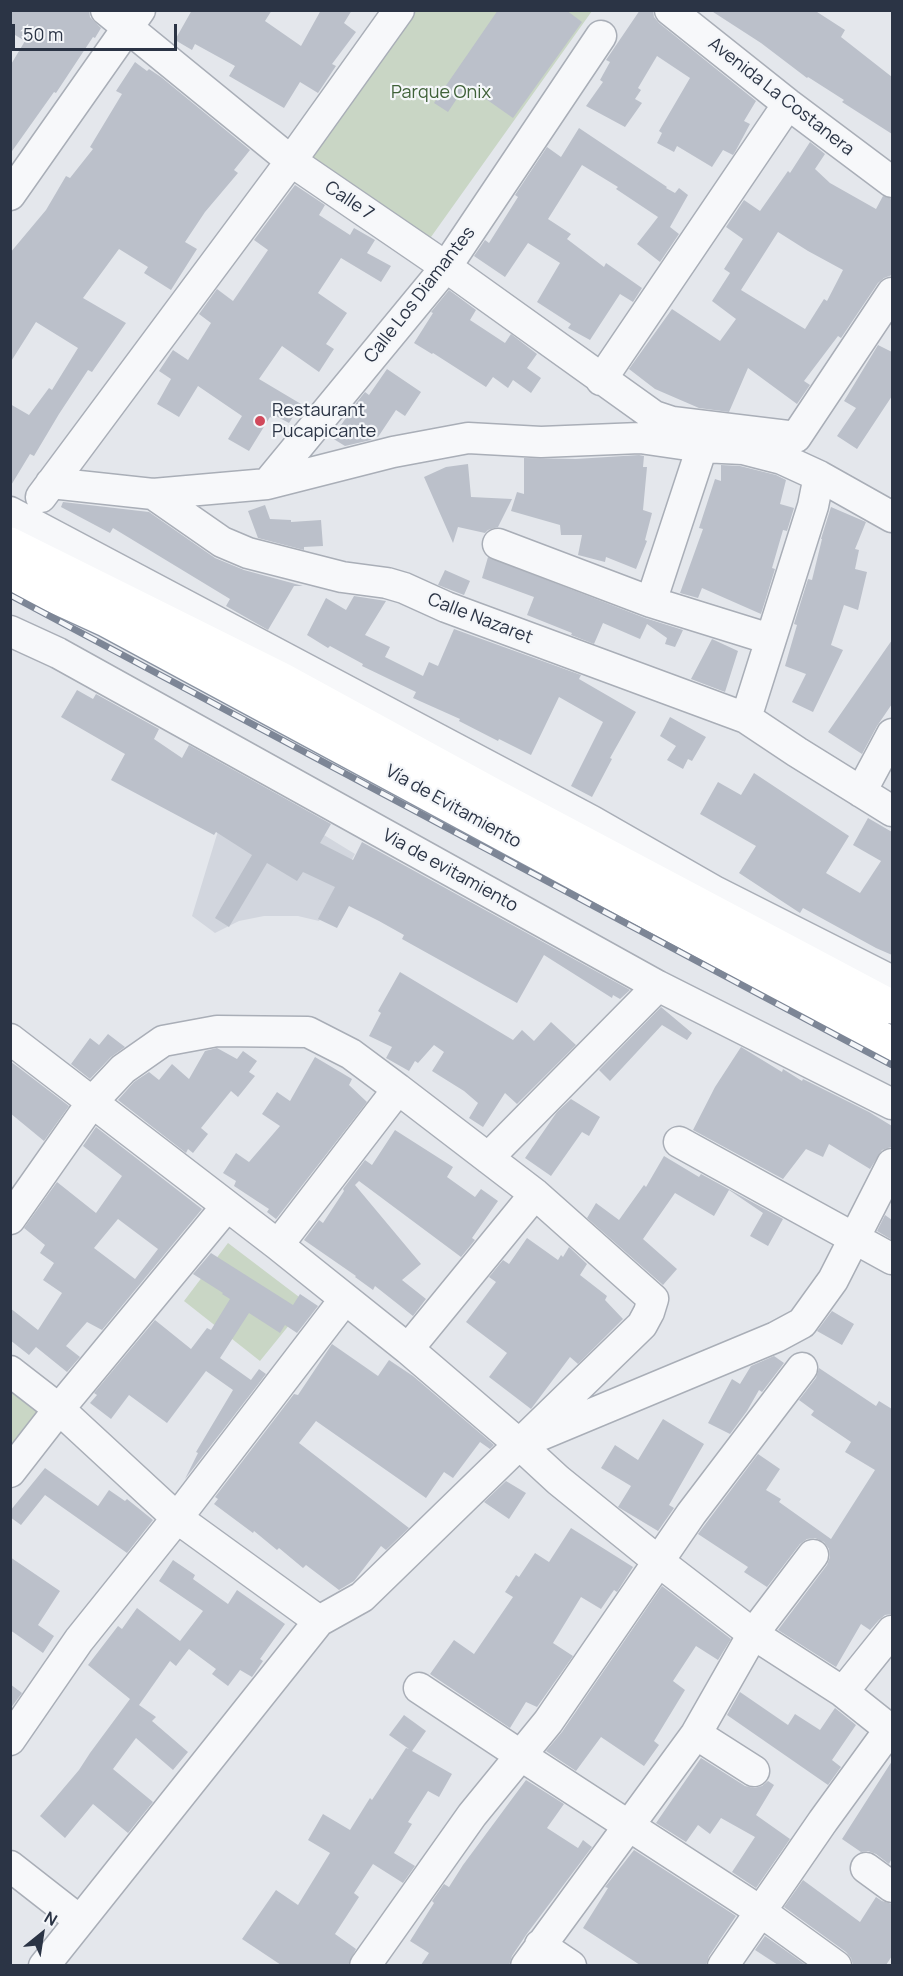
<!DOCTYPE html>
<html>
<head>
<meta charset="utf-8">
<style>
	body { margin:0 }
	#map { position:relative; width:903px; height:1976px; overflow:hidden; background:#e4e7ec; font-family:Manrope,sans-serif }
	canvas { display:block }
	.frame { position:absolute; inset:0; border:12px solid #2b3445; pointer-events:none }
	.north { position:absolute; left:12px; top:1904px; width:60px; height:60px; -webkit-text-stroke:4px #f4f6f9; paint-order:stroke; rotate:30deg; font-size:16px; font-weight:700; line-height:24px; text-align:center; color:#2b3445 }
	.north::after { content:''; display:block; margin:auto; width:21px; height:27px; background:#2b3445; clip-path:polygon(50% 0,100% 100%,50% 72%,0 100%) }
	.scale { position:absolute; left:12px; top:24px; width:165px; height:27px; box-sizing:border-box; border:3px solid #2b3445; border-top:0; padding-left:8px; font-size:18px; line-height:21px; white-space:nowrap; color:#2b3445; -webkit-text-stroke:4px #f4f6f9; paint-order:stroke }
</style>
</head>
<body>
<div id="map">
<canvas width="903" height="1976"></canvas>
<div class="frame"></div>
<div class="north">N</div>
<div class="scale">50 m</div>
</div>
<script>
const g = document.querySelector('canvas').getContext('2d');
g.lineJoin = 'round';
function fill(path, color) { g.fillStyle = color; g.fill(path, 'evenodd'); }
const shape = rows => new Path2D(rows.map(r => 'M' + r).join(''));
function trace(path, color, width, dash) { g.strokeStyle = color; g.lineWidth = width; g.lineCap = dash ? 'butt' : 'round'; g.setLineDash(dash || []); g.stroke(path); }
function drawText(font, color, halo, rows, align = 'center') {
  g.font = font + ' Manrope,sans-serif'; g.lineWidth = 4.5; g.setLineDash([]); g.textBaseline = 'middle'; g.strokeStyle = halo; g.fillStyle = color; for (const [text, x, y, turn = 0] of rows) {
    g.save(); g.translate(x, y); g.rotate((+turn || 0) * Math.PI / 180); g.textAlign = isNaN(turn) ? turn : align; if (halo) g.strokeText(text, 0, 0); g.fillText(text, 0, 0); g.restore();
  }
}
fill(shape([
	[257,794,355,854,319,921,298,916,264,916,239,921,215,933,192,916,218,831]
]), '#d2d6de');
fill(shape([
	[407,11,592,11,426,244,303,159],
	[228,1243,307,1303,260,1361,184,1301],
	[11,1385,59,1409,11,1473]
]), '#c9d6c5');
fill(shape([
	[10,10,89,10,90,17,101,28,95,38,93,37,56,93,54,92,10,154,10,66,25,41,10,32],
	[192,10,272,10,265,21,301,46,321,10,352,10,344,23,356,32,332,64,336,66,318,93,300,82,284,108,229,76,235,66,195,44,192,50,175,40],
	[498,10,566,10,582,22,513,118,466,85,448,112,434,103],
	[640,10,653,11,654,17,659,23,756,101,744,121,750,124,735,152,733,155,723,150,712,167,677,146,674,152,657,143,662,133,659,131,690,78,657,56,638,88,641,90,635,99,642,103,625,127,586,106,603,82,600,80,610,62,606,60],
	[710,10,814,10,845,30,841,37,892,77,892,134,842,102,844,100,808,77,807,78,761,43],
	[135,62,147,71,149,69,161,77,250,150,234,170,238,173,205,212,185,242,197,249,171,290,144,273,148,267,119,249,83,298,126,323,92,372,88,370,59,414,34,456,30,454,10,487,10,404,29,415,49,388,52,390,78,348,36,322,10,363,10,253,46,210,66,176,70,178,93,149,90,147,122,94,116,91],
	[579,128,667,187,666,188,675,193,679,188,688,195,670,227,679,234,660,262,637,244,658,217,616,189,618,187,582,165,548,219,571,234,567,239,604,267,606,263,642,288,633,302,620,294,590,340,568,328,571,324,537,302,560,263,528,243,505,277,474,256,485,240,489,243,518,197,515,195,547,147,561,157],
	[810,142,825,154,815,169,830,183,876,209,883,196,892,199,892,275,884,278,878,283,841,338,838,336,804,381,810,385,797,404,748,368,729,412,699,408,655,389,629,369,672,309,720,341,736,319,712,301,730,273,724,269,743,239,726,227,744,200,760,211,788,171,790,173],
	[778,232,808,251,843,270,827,301,824,299,805,329,741,290],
	[295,185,325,205,319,215,350,235,354,228,375,240,367,253,391,266,381,282,341,258,318,293,347,313,326,344,334,349,319,372,282,346,259,379,301,404,289,423,274,415,272,418,270,417,249,451,228,439,242,416,198,386,179,417,157,404,171,379,159,371,173,350,188,360,211,323,199,314,217,289,233,301,268,250,254,240],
	[449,290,476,310,470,320,505,343,511,334,537,354,527,368,541,378,531,393,513,380,508,388,493,377,486,387,433,353,432,354,414,343,433,313,431,312],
	[878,345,892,352,892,396,857,449,837,436,856,408,844,401],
	[387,369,421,392,405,416,396,410,378,437,374,434,371,440,345,446,332,438,357,402,365,392,369,395],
	[639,455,644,456,643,467,647,467,643,510,652,513,645,540,647,541,636,569,606,557,605,562,578,555,582,535,561,535,560,525,511,511,517,492,524,494,524,458,576,459],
	[468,464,471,497,512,499,498,527,488,530,485,533,458,527,453,543,424,477,446,467],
	[721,465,740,466,776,475,786,480,780,504,794,508,787,531,783,530,772,568,775,569,761,614,702,588,698,598,680,593,703,529,699,528,715,479,721,481],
	[63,502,149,512,215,558,244,570,303,586,294,586,268,630,226,606,230,599,113,528,110,533,61,507],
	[265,505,270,519,291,520,291,522,321,520,323,546,304,547,304,550,258,538,248,511],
	[831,507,866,522,855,549,859,550,855,569,867,572,858,610,844,605,831,645,843,650,813,712,792,702,806,674,785,666,797,625,794,624,808,579,812,580,822,539,821,539],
	[488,557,645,618,683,630,675,647,665,644,667,638,647,624,640,639,603,623,594,644,571,635,572,633,527,615,534,597,482,578],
	[445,570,470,581,464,595,438,585],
	[354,596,386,601,365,635,390,647,385,657,423,676,429,662,438,666,454,629,581,675,579,679,636,712,610,758,612,759,592,797,571,786,603,722,559,697,531,755,499,739,498,741,459,721,460,719,413,698,416,692,362,666,363,664,330,646,328,648,307,635,326,598,346,610],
	[712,639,738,651,725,692,691,679],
	[892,640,892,704,877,726,862,754,828,732],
	[77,690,93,699,96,694,159,729,154,739,182,758,189,745,331,824,320,843,353,860,362,842,630,990,620,999,613,995,612,998,544,955,517,1003,402,939,404,935,379,921,349,906,337,928,318,919,335,887,303,872,297,881,267,863,229,927,215,918,252,855,216,832,214,835,111,780,125,754,61,717],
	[670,717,706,737,692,761,688,759,683,769,667,760,676,746,660,736],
	[754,773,849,836,826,873,860,893,881,861,853,845,868,818,892,832,892,955,876,948,803,908,800,913,739,873,756,846,700,814,718,782,741,795],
	[400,972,513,1040,522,1030,534,1041,551,1022,576,1045,517,1104,505,1093,483,1127,469,1118,478,1103,464,1091,432,1071,444,1052,434,1045,418,1063,415,1061,409,1071,386,1058,392,1047,369,1036,381,1013,378,1011],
	[661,1007,692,1033,687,1040,662,1025,610,1081,599,1070],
	[108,1034,125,1047,111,1057,90,1079,71,1064,90,1038,99,1045],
	[741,1047,782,1072,783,1069,802,1081,803,1079,869,1112,892,1126,891,1147,882,1150,870,1169,829,1144,823,1157,806,1149,783,1179,693,1130,715,1087],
	[217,1048,237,1059,243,1051,257,1061,249,1072,255,1076,238,1097,231,1091,201,1128,208,1134,193,1153,188,1149,186,1153,118,1100,134,1082,149,1072,159,1080,172,1064,189,1079,205,1051],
	[315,1057,352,1079,349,1085,367,1102,276,1219,267,1212,269,1209,234,1186,236,1181,223,1173,236,1153,249,1162,280,1126,262,1114,277,1092,290,1101],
	[10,1061,69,1106,44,1141,10,1113],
	[571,1099,600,1117,589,1136,582,1132,551,1176,525,1158,557,1112],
	[96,1127,202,1209,102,1330,87,1322,66,1346,80,1357,67,1372,36,1347,29,1355,10,1340,10,1308,38,1330,62,1293,43,1280,54,1263,40,1253,45,1245,24,1228,57,1182,96,1213,122,1176,83,1146],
	[118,1219,158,1249,135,1279,94,1248],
	[395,1130,453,1167,447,1177,475,1197,481,1189,498,1201,472,1238,475,1240,461,1257,359,1181,355,1185,421,1264,402,1280,426,1299,413,1316,375,1286,373,1290,355,1277,356,1276,304,1240,319,1220,323,1223,344,1191,343,1189,365,1160,372,1165],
	[664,1156,699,1177,701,1174,783,1219,768,1246,750,1236,763,1213,729,1190,714,1216,675,1193,643,1239,677,1269,663,1285,587,1218,596,1203,619,1220,644,1185,646,1187],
	[885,1215,892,1220,892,1240,877,1231],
	[527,1238,558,1260,561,1255,563,1257,569,1247,587,1264,580,1275,607,1296,605,1300,623,1319,578,1364,570,1357,531,1409,489,1377,507,1353,466,1322,496,1282,489,1277,503,1260,509,1264],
	[211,1253,293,1305,300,1294,318,1306,297,1333,285,1325,280,1333,249,1313,220,1358,251,1380,259,1369,266,1374,185,1479,198,1453,196,1452,233,1390,206,1371,167,1423,129,1395,111,1419,90,1403,97,1395,94,1393,155,1320,191,1349,207,1328,211,1330,230,1299,222,1294,223,1293,193,1274],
	[832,1311,854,1324,842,1345,817,1331],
	[332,1344,378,1376,389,1360,413,1376,494,1445,490,1449,480,1442,453,1478,444,1472,426,1498,316,1421,299,1443,409,1528,386,1550,381,1546,354,1581,339,1590,306,1565,303,1568,279,1548,277,1550,254,1531,253,1533,214,1504,218,1499,215,1497,294,1394,298,1395],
	[774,1356,784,1363,762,1392,759,1390,747,1411,730,1434,708,1423,732,1379,740,1384,751,1366],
	[819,1368,876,1406,879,1401,892,1409,892,1614,885,1615,879,1620,870,1630,861,1624,836,1667,778,1630,827,1565,830,1557,829,1549,824,1542,815,1538,807,1539,800,1544,767,1587,744,1572,748,1567,698,1534,758,1454,780,1469,766,1490,781,1499,779,1502,831,1539,875,1470,845,1452,851,1442,811,1415,814,1411,799,1400,816,1378],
	[663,1419,704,1444,669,1505,674,1508,658,1531,618,1507,631,1486,601,1468,615,1445,638,1460],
	[45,1468,98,1506,109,1490,125,1501,127,1499,153,1520,127,1553,45,1495,21,1525,10,1517,10,1511],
	[506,1481,526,1493,509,1519,484,1502],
	[571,1528,633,1567,617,1592,614,1590,601,1609,581,1597,553,1643,573,1656,537,1707,526,1702,510,1728,430,1674,454,1640,474,1654,513,1597,505,1592,516,1575,519,1577,535,1553,549,1562],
	[10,1557,60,1591,38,1625,54,1636,43,1653,10,1630],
	[173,1560,195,1575,193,1579,228,1604,237,1590,285,1624,260,1659,263,1661,252,1677,240,1670,228,1686,212,1674,216,1669,189,1649,176,1666,170,1661,139,1705,156,1717,152,1721,188,1752,173,1770,136,1738,113,1769,153,1802,128,1833,93,1804,65,1838,40,1816,79,1770,90,1753,130,1699,88,1665,118,1626,122,1629,137,1608,180,1641,203,1611,159,1581],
	[662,1586,731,1639,718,1660,696,1646,673,1681,685,1690,654,1741,659,1745,644,1766,601,1737,576,1771,546,1751,562,1732],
	[10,1684,22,1693,10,1709],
	[740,1692,788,1725,795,1714,820,1730,835,1708,856,1725,832,1760,841,1767,828,1785,727,1715],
	[404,1715,426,1731,412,1751,452,1774,439,1797,428,1791,408,1822,412,1824,394,1853,415,1866,403,1883,373,1864,354,1893,359,1897,335,1934,356,1949,348,1965,281,1965,242,1939,276,1890,298,1905,330,1853,308,1840,323,1814,350,1830,370,1798,372,1800,406,1748,409,1749,389,1735],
	[701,1758,745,1786,754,1788,762,1786,768,1781,774,1785,756,1815,790,1839,756,1888,732,1872,755,1837,721,1818,710,1834,698,1825,686,1842,656,1823],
	[892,1761,892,1858,889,1864,876,1854,868,1851,861,1852,842,1839],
	[526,1780,564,1804,547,1828,578,1848,583,1840,592,1847,526,1935,512,1956,509,1965,421,1965,429,1953,410,1941,434,1903,432,1901,444,1884,449,1887,463,1865],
	[634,1850,736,1916,709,1956,706,1965,640,1965,583,1928,608,1888,605,1887],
	[803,1880,860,1922,876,1897,882,1901,892,1904,892,1956,886,1965,853,1965,851,1958,846,1952,784,1907],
	[765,1936,806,1965,778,1965,755,1950]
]), '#bbc0ca');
const minor = shape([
	[106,10,291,161,446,267,654,416,672,422,796,437,892,293],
	[670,10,788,104,892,182],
	[10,195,140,10],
	[601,380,788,104],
	[51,483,153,494,222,542,248,553,342,577,387,583,404,588,446,607,746,718,797,752,892,811],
	[267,484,446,267,601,36],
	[153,494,267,484,393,452,468,438,541,442,640,438,702,447,743,449,782,459,819,476,892,517],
	[41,497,291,161,399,10],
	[10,512,592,821,716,892,892,981],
	[498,544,651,602,770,639],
	[651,602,702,447],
	[10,631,58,653,658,986,892,1104],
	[746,718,813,506,819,476],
	[861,792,892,734],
	[10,1039,278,1245,408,1349,519,1444,558,1480,658,1561,753,1634,843,1692,892,1731],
	[679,1142,892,1259],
	[488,1158,658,986],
	[10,1219,93,1101,123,1069,163,1041,217,1031,308,1032,351,1054,398,1089],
	[408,1349,535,1194],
	[10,1371,59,1409,177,1518,319,1621],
	[536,1437,776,1337,802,1323,833,1280,892,1164],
	[10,1472,59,1409,227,1206],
	[419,1688,520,1755,760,1911,836,1966],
	[843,1692,892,1631],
	[696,1734,754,1771],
	[10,1740,79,1640,177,1518,345,1299],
	[10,1866,79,1920],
	[866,1868,892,1887],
	[540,1945,571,1966],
	[44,1966,319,1621,362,1597,642,1325,649,1312,653,1299,535,1194,398,1089,278,1245],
	[365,1966,472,1815,548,1722,691,1514,802,1368],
	[526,1966,696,1734,753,1634,813,1555],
	[723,1966,823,1821,890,1729]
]);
const highway = shape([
	[10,544,281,679,493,795,892,1007],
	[10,576,106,620,892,1044]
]);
trace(minor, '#a9aeb7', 33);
trace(highway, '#8b94a3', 36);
trace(minor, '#f7f8fa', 30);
trace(highway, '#fff', 33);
const rail = shape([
	[10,595,892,1065]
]);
trace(rail, '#7d8696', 7);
trace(rail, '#f4f6f9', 4.5, [14]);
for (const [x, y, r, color] of [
	[260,421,6,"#d1495b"]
]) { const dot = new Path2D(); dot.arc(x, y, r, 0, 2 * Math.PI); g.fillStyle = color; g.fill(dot); trace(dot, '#f4f6f9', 2); }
drawText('18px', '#3f6138', '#f4f6f9', [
	["Parque Onix",441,93]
]);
drawText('18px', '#2b3445', '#f4f6f9', [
	["Avenida La Costanera",781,97,38],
	["Calle 7",349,201,34],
	["Calle Los Diamantes",420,295,-52],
	["Calle Nazaret",480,619,21],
	["Vía de Evitamiento",453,807,29],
	["Via de evitamiento",450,871,29]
]);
drawText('18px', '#2b3445', '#f4f6f9', [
	["Restaurant",272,411],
	["Pucapicante",272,432]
], 'left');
</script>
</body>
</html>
